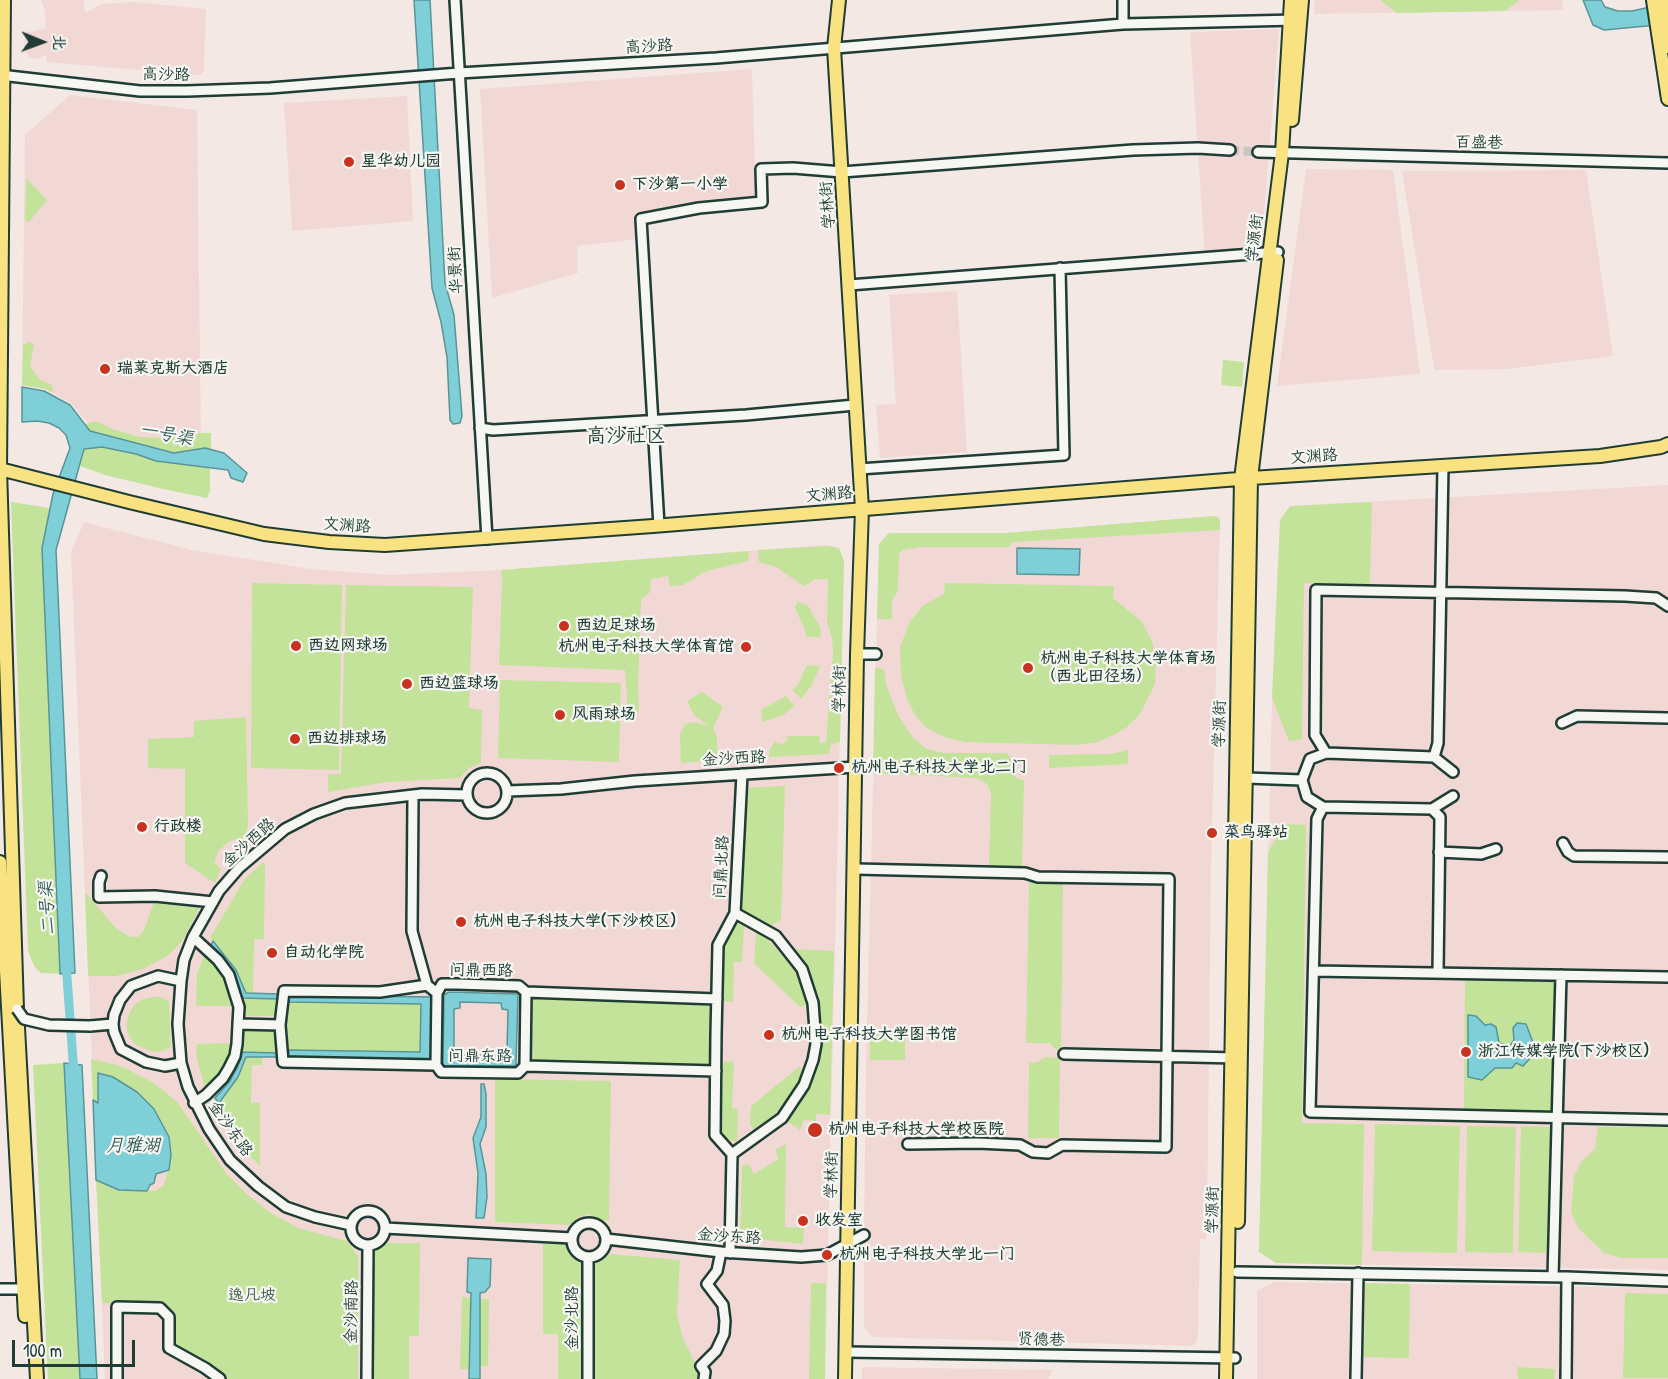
<!DOCTYPE html>
<html>
<head>
<meta charset="utf-8">
<style>
	body { margin:0 }
	#map { position:relative; width:1668px; height:1379px; overflow:hidden; background:#f4e8e4; font-family:"Patrick Hand","LXGW WenKai TC",sans-serif }
	canvas { display:block }
	.north { position:absolute; left:12px; top:12px; width:60px; height:60px; -webkit-text-stroke:4px #f6f6f2; paint-order:stroke; rotate:91deg; font-size:16px; font-weight:700; line-height:24px; text-align:center; color:#1f3d34 }
	.north::after { content:''; display:block; margin:auto; width:21px; height:27px; background:#1f3d34; clip-path:polygon(50% 0,100% 100%,50% 72%,0 100%) }
	.scale { position:absolute; left:12px; top:1340px; width:123px; height:27px; box-sizing:border-box; border:3px solid #1f3d34; border-top:0; padding-left:8px; font-size:18px; line-height:21px; white-space:nowrap; color:#1f3d34; -webkit-text-stroke:4px #f6f6f2; paint-order:stroke }
</style>
</head>
<body>
<div id="map">
<canvas width="1668" height="1379"></canvas>
<div class="north">北</div>
<div class="scale">100 m</div>
</div>
<script>
const g = document.querySelector('canvas').getContext('2d');
g.lineJoin = 'round';
function fill(path, color) { g.fillStyle = color; g.fill(path, 'evenodd'); }
const shape = rows => new Path2D(rows.map(r => 'M' + r).join(''));
function trace(path, color, width, dash) { g.strokeStyle = color; g.lineWidth = width; g.lineCap = dash ? 'butt' : 'round'; g.setLineDash(dash || []); g.stroke(path); }
function drawText(font, color, halo, rows, align = 'center') {
  g.font = font + ' "Patrick Hand","LXGW WenKai TC",sans-serif'; g.lineWidth = 4.5; g.setLineDash([]); g.textBaseline = 'middle'; g.strokeStyle = halo; g.fillStyle = color; for (const [text, x, y, turn = 0] of rows) {
    g.save(); g.translate(x, y); g.rotate((+turn || 0) * Math.PI / 180); g.textAlign = isNaN(turn) ? turn : align; if (halo) g.strokeText(text, 0, 0); g.fillText(text, 0, 0); g.restore();
  }
}
fill(shape([
	[41,0,84,0,84,9,87,12,101,4,134,2,206,9,204,69,201,75,196,75,47,62,46,55,38,59,29,57,24,47,25,39,28,32,46,28,45,11],
	[1315,0,1562,0,1563,10,1314,14],
	[1279,29,1261,252,1205,257,1190,32],
	[752,69,756,200,699,205,635,214,639,239,577,246,578,273,492,298,480,89],
	[70,95,197,110,201,441,178,447,98,429,86,421,71,403,45,389,22,385,25,135],
	[407,96,413,221,292,231,284,103],
	[1306,169,1393,170,1420,374,1277,386],
	[1586,170,1613,356,1507,369,1434,370,1402,171],
	[957,291,967,452,880,458,876,405,896,404,889,295],
	[1668,485,1668,1270,1276,1263,1259,1252,1272,698,1280,520,1290,506],
	[1215,516,1220,519,1211,870,1207,1224,1206,1239,1200,1239,1198,1336,1196,1343,1191,1346,872,1337,864,1326,864,1235,866,1064,879,544,889,533,1006,533],
	[84,522,192,550,311,569,390,575,501,570,824,545,839,548,844,561,825,1379,105,1379,71,552],
	[1274,1282,1668,1288,1668,1379,1257,1379,1257,1291],
	[862,1367,1053,1370,1048,1379,862,1379]
]), '#f2d8d4');
fill(shape([
	[1380,0,1520,0,1505,11,1397,13],
	[26,178,47,200,29,222,25,221],
	[29,342,34,344,30,366,40,380,50,384,53,388,52,392,45,389,22,385,23,345],
	[1223,360,1244,362,1242,387,1221,385],
	[96,421,115,430,140,437,160,438,182,433,211,433,211,450,205,448,174,453,158,450,90,431,85,424],
	[102,447,136,454,156,461,210,466,210,491,207,498,163,489,105,475,80,466,85,448],
	[11,502,62,510,52,548,56,798,66,974,41,973,34,966,28,951],
	[1372,502,1370,584,1304,583,1302,739,1289,741,1272,698,1280,520,1290,506],
	[1215,516,1220,519,1220,530,1013,542,1009,547,920,547,903,550,899,554,898,590,892,601,892,619,877,619,879,544,889,533,1006,533],
	[829,546,839,548,844,561,840,742,831,744,829,754,769,757,770,748,775,742,782,744,787,741,787,736,819,736,820,743,826,742,833,653,832,638,827,622,828,579,814,579,810,583,804,586,776,567,759,562,758,550],
	[749,551,748,561,706,571,683,585,670,586,668,576,651,579,650,592,641,600,638,684,639,712,628,714,625,670,499,665,502,582,501,570],
	[252,583,342,585,339,770,251,768],
	[945,583,1114,586,1113,598,1142,622,1152,641,1156,661,1155,684,1140,714,1127,727,1116,734,1098,742,1078,745,965,742,944,737,927,728,915,715,907,699,901,676,900,647,910,621,924,605,944,594],
	[346,585,473,587,469,708,482,710,481,763,469,768,460,778,387,782,328,792,328,774,341,774],
	[798,601,808,606,820,627,821,637,806,637,805,630,795,608],
	[807,665,820,666,812,685,801,699,792,690,797,686],
	[875,668,884,669,886,684,898,715,906,728,914,739,927,749,944,753,1007,753,1012,761,1008,770,1018,779,1024,780,1022,868,989,867,991,793,987,784,976,778,873,773],
	[500,680,621,683,619,762,498,758],
	[702,692,723,707,713,728,717,737,717,760,681,763,680,734,685,724,694,722,709,726,694,715,687,701],
	[786,696,794,706,783,715,763,722,761,710],
	[246,717,248,827,240,843,236,839,230,841,219,850,214,862,221,869,215,883,185,863,185,769,148,768,148,739,194,737,194,721],
	[1128,750,1128,764,1049,768,1049,755,1111,754],
	[785,786,781,920,765,929,735,913,741,788],
	[1285,824,1306,825,1302,1123,1364,1124,1362,1265,1276,1263,1259,1252,1268,852],
	[263,862,265,865,264,939,254,939,253,993,246,993,241,980,229,959,210,938,244,880],
	[1029,882,1063,882,1061,1049,1055,1049,1050,1043,1026,1043],
	[85,892,115,927,130,937,138,937,144,930,154,902,167,905,178,901,200,907,183,940,169,955,143,969,116,976,88,976],
	[734,921,744,926,742,962,734,962,733,1002,722,1001,725,941],
	[756,933,762,933,792,967,799,979,808,1002,805,1005,800,1007,754,963],
	[793,949,834,951,830,1115,816,1114,816,1121,804,1120,800,1130,785,1120,819,1038,819,1022,818,1006,811,982,806,969],
	[204,955,214,962,221,972,230,990,232,1006,196,1006,197,974],
	[1465,973,1561,975,1557,1118,1464,1116],
	[526,992,717,999,716,1071,525,1066],
	[152,997,161,997,169,1001,171,1047,162,1051,153,1052,136,1045,130,1038,127,1030,127,1020,130,1012,135,1004,143,999],
	[241,998,279,999,278,1016,246,1016],
	[284,1002,421,1004,420,1052,283,1050],
	[245,1028,277,1028,277,1053,242,1052,242,1033],
	[870,1030,905,1031,905,1060,870,1060],
	[232,1043,230,1055,226,1064,205,1089,196,1055,197,1044],
	[246,1057,262,1057,262,1065,252,1065,251,1103,260,1103,260,1166,246,1152,232,1133,212,1101,215,1098,218,1102,238,1077],
	[1045,1057,1060,1058,1059,1138,1028,1138,1029,1063,1038,1062],
	[91,1059,121,1066,154,1083,178,1103,226,1173,250,1197,271,1213,298,1228,347,1241,358,1256,358,1379,226,1379,206,1365,174,1349,171,1342,163,1305,102,1303,96,1180,119,1190,155,1191,164,1185,170,1163,169,1137,163,1124,154,1109,137,1092,113,1077,98,1104,93,1100],
	[725,1061,734,1062,732,1108,738,1109,737,1142,726,1139,719,1129,722,1065],
	[64,1063,80,1379,48,1379,33,1065],
	[800,1066,802,1072,799,1081,795,1088,776,1113,754,1130,750,1124,751,1106],
	[495,1079,611,1081,609,1221,598,1220,589,1214,579,1217,569,1225,495,1222],
	[1375,1124,1460,1126,1457,1253,1372,1251],
	[1467,1126,1516,1127,1513,1253,1465,1252],
	[1521,1126,1550,1127,1547,1253,1518,1252],
	[1598,1127,1668,1127,1668,1258,1621,1258,1604,1253,1578,1228,1571,1212,1574,1176,1582,1161,1595,1149],
	[786,1144,785,1227,804,1228,803,1244,740,1237,742,1166,749,1164,754,1174,779,1159,775,1150],
	[387,1243,420,1243,419,1336,409,1336,409,1379,372,1379,373,1251],
	[543,1244,567,1244,569,1251,574,1257,584,1261,584,1379,558,1379,558,1334,543,1334],
	[609,1254,680,1260,677,1314,682,1336,701,1376,701,1379,595,1379,595,1262],
	[811,1283,826,1283,825,1379,809,1379],
	[1365,1283,1410,1284,1409,1358,1364,1357],
	[1625,1293,1668,1294,1668,1378,1623,1378],
	[462,1297,471,1298,470,1369,460,1369],
	[480,1299,489,1299,488,1366,480,1366],
	[1517,1367,1555,1369,1554,1379,1518,1379]
]), '#c3e39b');
const water = shape([
	[414,0,430,0,445,283,454,315,462,416,460,423,453,424,450,420,447,357,441,322,432,288,414,0],
	[1583,0,1601,0,1605,7,1618,11,1632,11,1668,3,1668,24,1604,30,1593,25,1583,0],
	[22,387,44,391,70,405,90,431,174,453,205,448,224,453,247,473,243,482,231,478,228,470,156,461,136,454,102,447,84,449,56,550,75,973,60,974,42,548,53,494,70,448,66,435,59,428,49,423,37,421,22,422,22,387],
	[1017,548,1080,549,1079,575,1017,574,1017,548],
	[213,941,236,970,246,993,279,994,279,999,241,998,237,987,210,947,213,941],
	[449,992,518,994,516,1064,514,1066,445,1066,443,1064,444,995,449,992],
	[460,1002,501,1003,502,1009,508,1010,507,1050,501,1050,501,1056,460,1055,459,1049,454,1049,454,1009,460,1008,460,1002],
	[289,995,434,997,433,1061,288,1058,289,1050,420,1052,421,1004,289,1002,289,995],
	[1468,1015,1476,1016,1485,1025,1491,1024,1496,1027,1499,1043,1510,1046,1514,1040,1513,1028,1517,1023,1526,1024,1534,1045,1533,1055,1523,1066,1516,1063,1512,1068,1495,1068,1482,1080,1468,1077,1468,1015],
	[242,1052,277,1053,277,1057,246,1057,238,1077,219,1103,215,1098,230,1081,238,1066,242,1052],
	[64,1063,82,1065,97,1379,80,1379,64,1063],
	[98,1073,113,1077,137,1092,154,1109,169,1137,171,1155,169,1170,156,1174,154,1183,150,1185,147,1191,119,1190,96,1180,93,1100,98,1103,98,1073],
	[481,1084,484,1084,486,1094,486,1127,480,1144,486,1174,487,1197,484,1218,476,1218,478,1173,473,1138,481,1117,481,1084],
	[468,1258,491,1259,490,1286,485,1292,480,1293,480,1379,469,1379,471,1293,467,1292,468,1258]
]);
fill(water, '#7fcfd9');
trace(water, '#599597', 1.5);
trace(shape([
	[66,963,74,1074]
]), '#7fcfd9', 9);
trace(shape([
	[1230,150,1258,152]
]), '#c9c6c1', 9, [9, 4.5]);
const minor = shape([
	[455,0,487,539],
	[1123,0,1123,24],
	[0,75,140,91,187,91,270,88,459,73,716,58,1123,24,1296,20],
	[1258,152,1668,163],
	[849,285,1278,252],
	[480,428,493,430,746,415,855,405],
	[859,469,1064,455,1060,268],
	[659,526,641,219,699,208,762,202,761,169,793,168,842,172,1133,150,1198,148,1230,150],
	[857,654,876,654],
	[1562,723,1577,716,1668,718],
	[1326,753,1315,735,1316,590,1625,596,1656,598,1668,606],
	[1434,757,1438,743,1443,466],
	[1453,772,1434,757,1326,753,1310,759,1302,780,1307,797,1323,807,1432,809,1453,796],
	'467 793a20 20 0 1 1 40 0a20 20 0 1 1-40 0Z',
	[1246,778,1302,780],
	[507,791,561,789,635,781,856,767],
	[413,795,412,931,427,985],
	[1323,807,1317,819,1310,1112,1668,1120],
	[1432,809,1440,817,1438,973],
	[1563,843,1568,852,1574,856,1668,857],
	[1439,852,1481,854,1496,849],
	[855,869,1025,873,1038,877,1169,879,1166,1147,1062,1145,1048,1153,1033,1152,1020,1145,978,1143,908,1144],
	[101,876,99,882,99,897,155,896,213,902],
	[193,937,218,960,229,975,239,1007,238,1024],
	[1314,971,1668,977],
	[181,981,158,976,131,986,120,1000,114,1015,113,1024,114,1032,121,1049,146,1062,165,1066,181,1063],
	[90,1026,113,1024],
	[1064,1054,1236,1058],
	[436,1065,437,993],
	[525,1066,526,992],
	[716,1071,525,1066,518,1073,441,1072,436,1065,283,1062,280,1025,284,991,380,992,427,985,437,993,442,984,457,984,519,986,526,992,717,999],
	[194,1103,206,1095,223,1078,229,1068,235,1056,237,1044,238,1024,280,1025],
	[732,1154,715,1135,716,1035,718,945,735,913],
	'351 1228a17 17 0 1 1 34 0a17 17 0 1 1-34 0Z',
	'572 1240a17 17 0 1 1 34 0a17 17 0 1 1-34 0Z',
	[351,1225,315,1217,286,1207,258,1186,230,1160,209,1129,188,1087,181,1063,178,1024,181,981,184,960,193,937,219,891,239,868,285,829,314,814,345,803,422,794,467,795],
	[385,1228,572,1238],
	[606,1239,721,1252,801,1257,827,1255,864,1235],
	[730,1253,732,1154,782,1118,804,1085,813,1060,816,1044,813,1003,802,969,776,936,735,913,742,774],
	[588,1257,588,1379],
	[1237,1272,1567,1277,1668,1281],
	[1553,1277,1561,975],
	[0,1289,28,1289],
	[846,1352,1235,1358],
	[117,1379,117,1307,160,1308,169,1317,169,1348,205,1368,220,1379],
	[367,1379,368,1245],
	[704,1379,705,1372,701,1366,716,1351,724,1334,725,1321,723,1305,707,1284,717,1271,721,1252],
	[1356,1379,1358,1273],
	[1566,1379,1567,1277]
]);
const major = shape([
	[4,0,0,469,17,1009,37,1379],
	[839,0,834,48,862,509,857,654,845,1379],
	[1653,0,1668,99],
	[1292,120,1302,0],
	[0,469,129,502,264,534,329,542,385,545,653,526,1251,478,1600,456,1661,447,1668,444],
	[0,862,25,1316],
	[1238,1222,1251,478,1277,260],
	[1226,1379,1241,479,1282,153,1291,0]
]);
const highway = shape([
	[1661,0,1668,46]
]);
trace(minor, '#1f3d34', 14);
trace(major, '#1f3d34', 16);
trace(highway, '#1f3d34', 18);
trace(minor, '#f6f6f2', 9);
trace(major, '#f8e281', 12);
trace(highway, '#f8e281', 14);
const minorBridge = shape([
	[17,1009,24,1019,49,1025,90,1026]
]);
trace(minorBridge, '#1f3d34', 14, []);
trace(minorBridge, '#f6f6f2', 9);
for (const [x, y, r, color] of [
	[349,162,6,"#c8321e"],
	[620,185,6,"#c8321e"],
	[105,369,6,"#c8321e"],
	[564,626,6,"#c8321e"],
	[296,646,6,"#c8321e"],
	[746,647,6,"#c8321e"],
	[1028,668,6,"#c8321e"],
	[407,684,6,"#c8321e"],
	[560,715,6,"#c8321e"],
	[295,739,6,"#c8321e"],
	[839,768,6,"#c8321e"],
	[142,827,6,"#c8321e"],
	[1212,833,6,"#c8321e"],
	[461,922,6,"#c8321e"],
	[272,953,6,"#c8321e"],
	[769,1035,6,"#c8321e"],
	[1466,1052,6,"#c8321e"],
	[815,1130,8,"#c8321e"],
	[803,1221,6,"#c8321e"],
	[827,1255,6,"#c8321e"]
]) { const dot = new Path2D(); dot.arc(x, y, r, 0, 2 * Math.PI); g.fillStyle = color; g.fill(dot); trace(dot, '#f6f6f2', 2); }
drawText('16px', '#1f3d34', '#f6f6f2', [
	["高沙路",649,47,-3],
	["高沙路",166,75,1],
	["百盛巷",1479,143,1],
	["学林街",828,205,-94],
	["学源街",1255,238,-83],
	["华景街",456,270,-93],
	["文渊路",1314,457,-4],
	["文渊路",829,495,-5],
	["文渊路",347,526,4],
	["学林街",840,689,-89],
	["学源街",1220,724,-89],
	["金沙西路",734,759,-3],
	["金沙西路",249,843,-42],
	["问鼎北路",722,867,-87],
	["问鼎西路",481,971,1],
	["问鼎东路",480,1057],
	["金沙东路",230,1129,55],
	["学林街",832,1175,-89],
	["学源街",1213,1210,-89],
	["金沙东路",729,1237,4],
	["金沙南路",352,1312,-89],
	["金沙北路",573,1318,-90],
	["贤德巷",1041,1340,1]
]);
drawText('bold 16px', '#1f3d34', '#f6f6f2', [
	["星华幼儿园",361,162],
	["下沙第一小学",632,185],
	["瑞莱克斯大酒店",117,369],
	["西边足球场",576,626],
	["西边网球场",308,646],
	["杭州电子科技大学体育馆",734,647,"right"],
	["杭州电子科技大学体育场",1040,659],
	["（西北田径场）",1040,677],
	["西边篮球场",419,684],
	["风雨球场",572,715],
	["西边排球场",307,739],
	["杭州电子科技大学北二门",851,768],
	["行政楼",154,827],
	["菜鸟驿站",1224,833],
	["杭州电子科技大学(下沙校区)",473,922],
	["自动化学院",284,953],
	["杭州电子科技大学图书馆",781,1035],
	["浙江传媒学院(下沙校区)",1478,1052],
	["杭州电子科技大学校医院",828,1130],
	["收发室",815,1221],
	["杭州电子科技大学北一门",839,1255]
], 'left');
drawText('16px', '#405e49', '#f6f6f2', [
	["逸凡坡",252,1296]
]);
drawText('italic 18px', '#325a55', '#f6f6f2', [
	["一号渠",166,435,11],
	["二号渠",48,908,-93],
	["月雅湖",133,1146]
]);
drawText('20px', '#1f3d34', '#f6f6f2', [
	["高沙社区",626,437]
]);
</script>
</body>
</html>
